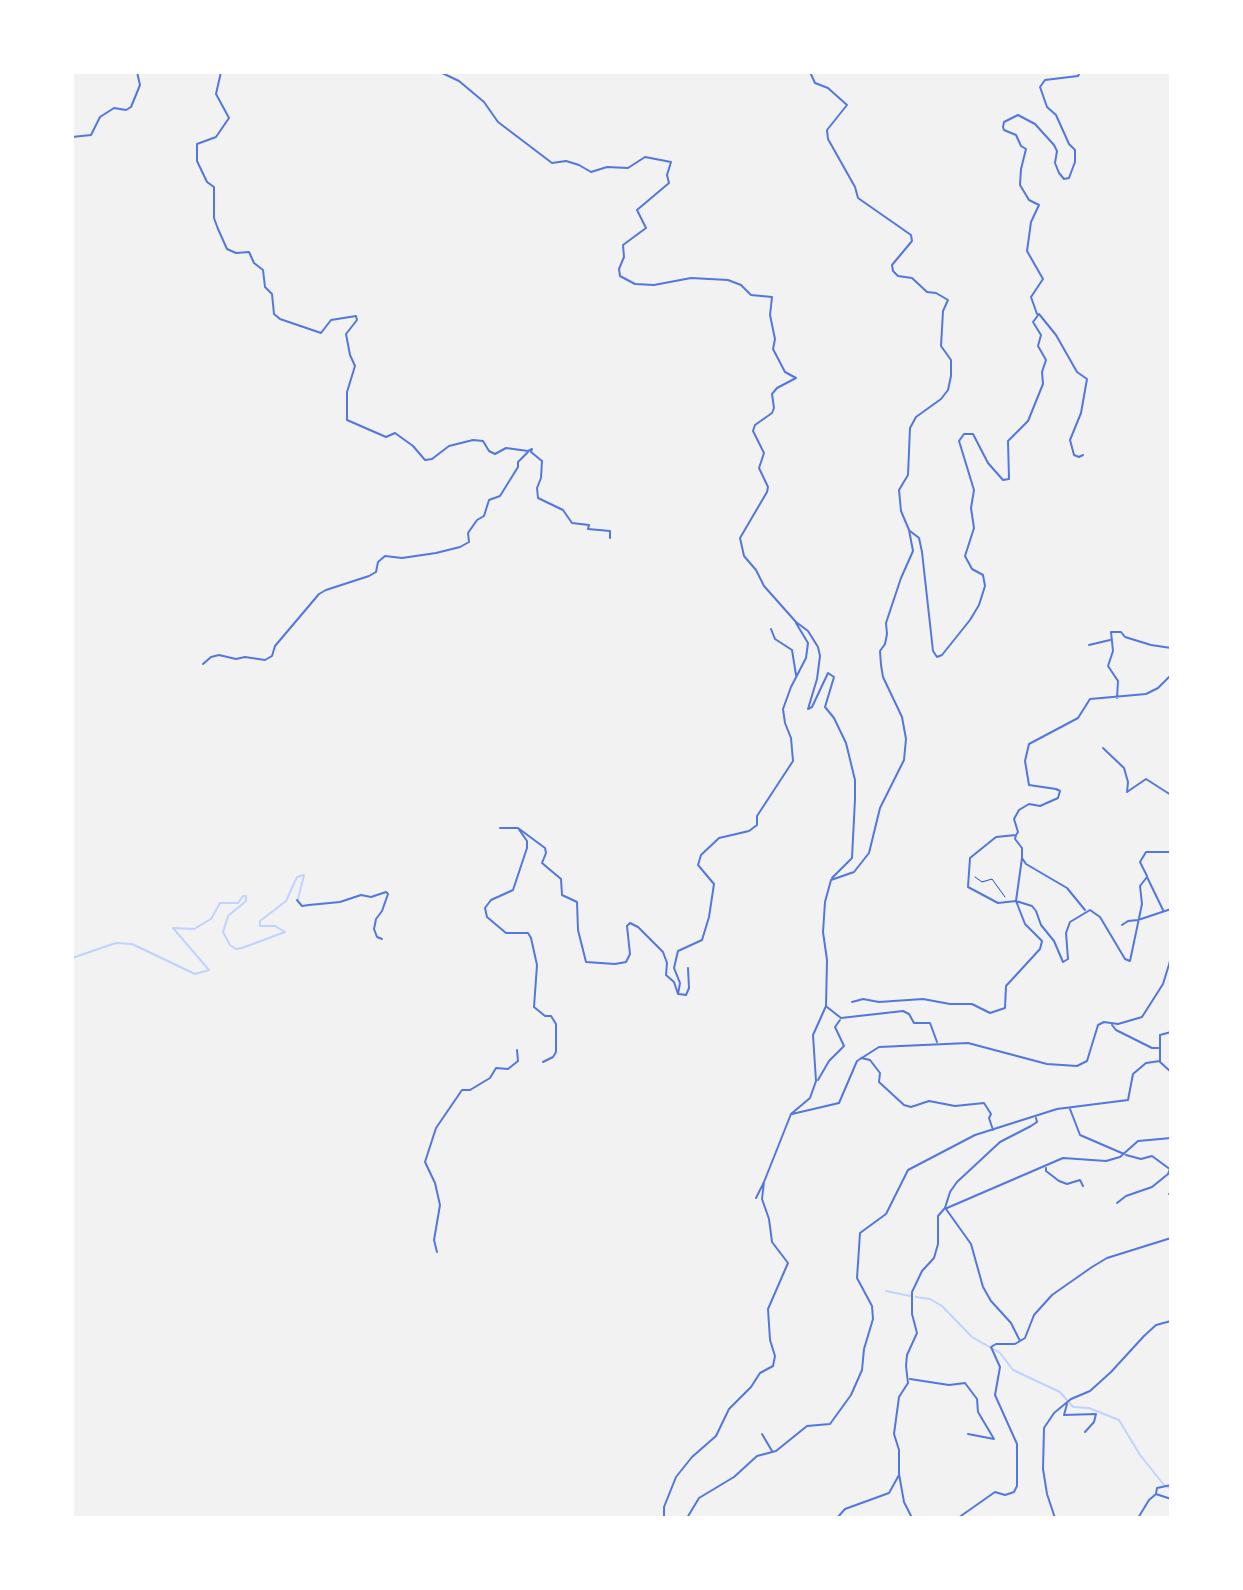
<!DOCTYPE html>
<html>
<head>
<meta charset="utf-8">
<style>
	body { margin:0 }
	#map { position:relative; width:1243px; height:1590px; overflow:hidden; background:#f2f2f2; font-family:Manrope,sans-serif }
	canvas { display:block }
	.frame { position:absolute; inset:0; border:74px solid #fff; pointer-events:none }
</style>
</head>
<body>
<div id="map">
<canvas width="1243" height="1590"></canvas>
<div class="frame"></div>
</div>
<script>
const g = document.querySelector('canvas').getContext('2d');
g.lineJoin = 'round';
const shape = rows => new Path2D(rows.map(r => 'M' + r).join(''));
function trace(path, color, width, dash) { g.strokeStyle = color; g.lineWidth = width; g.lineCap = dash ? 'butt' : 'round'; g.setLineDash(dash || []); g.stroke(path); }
trace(shape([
	[72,958,116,943,132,944,195,974,209,970,173,928,194,929,211,919,220,903,238,903,243,896,246,896,246,901,228,916,223,932,230,945,236,949,242,948,285,932,275,926,260,926,260,921,286,901,297,877,304,875,298,899],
	[886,1291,910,1296],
	[916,1297,930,1299,942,1306,972,1337,1000,1353,1013,1370,1060,1392,1073,1407,1089,1408,1119,1420,1140,1455,1164,1485,1171,1489]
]), '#bfd3fe', 2);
trace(shape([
	[975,877,982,882,992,879,1005,897]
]), '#1d4ed8', 1);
trace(shape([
	[221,72,216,94,229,118,216,137,197,144,197,161,207,182,214,187,214,218,218,229,227,249,236,253,249,252,254,263,263,270,265,287,272,294,274,314,280,319,321,333,331,320,356,316,357,320,346,334,350,355,355,366,347,392,347,420,386,437,395,433,413,446,425,460,432,459,449,446,473,440,483,441,489,451,495,454,506,448,528,451,532,449,531,452,542,461,541,478,537,488,538,498,563,510,572,523,589,525,588,529,610,531,610,538],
	[440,72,459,81,484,102,498,122,552,163,566,161,579,165,591,172,607,167,628,168,645,157,671,162,667,175,669,183,637,210,646,228,623,245,624,257,619,269,620,276,635,284,654,285,691,278,728,280,741,285,751,295,772,297,770,315,775,339,773,349,785,372,796,378,777,388,772,394,774,408,772,413,755,425,753,431,764,453,759,468,768,487,767,492,740,538,744,556,756,570,764,586,796,622,808,631,818,647,820,656,817,679,808,709,812,707,828,673,834,677,825,707,834,718,846,743,855,780,855,799,852,858,832,878],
	[72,137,91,135,100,117,114,108,126,110,131,107,140,85,137,72],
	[1037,314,1031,297,1043,279,1027,251,1031,222,1039,205,1029,200,1020,185,1021,169,1026,149,1021,146,1016,135,1004,130,1003,127,1004,122,1018,115,1035,124,1054,145,1057,151,1055,163,1059,173,1064,179,1069,178,1075,162,1075,150,1069,144,1056,115,1047,107,1040,87,1045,80,1078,76,1080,72],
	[910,531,919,538,922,552,933,651,937,657,942,655,970,620,979,605,985,586,983,575,972,569,965,556,974,528,971,508,974,490,959,441,964,434,973,434,988,463,1003,480,1009,479,1008,441,1028,421,1043,384,1042,372,1046,360,1038,346,1041,335,1033,322,1039,314,1056,335,1077,372,1087,379,1081,413,1070,440,1074,455,1079,457,1083,455],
	[771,629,775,639,792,650,796,675],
	[1089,645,1110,640],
	[203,664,211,657,219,655,236,659,245,657,265,660,272,656,275,646,319,594,326,590,369,576,376,572,378,562,385,556,402,558,436,553,460,547,469,542,468,533,477,520,484,516,489,500,500,496,518,467,518,462,528,452],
	[1117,698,1118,681,1108,666,1113,651,1111,632,1121,632,1125,637,1151,645,1171,648],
	[1103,748,1124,768,1128,782,1127,792,1146,779,1171,795],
	[500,828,518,828,527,841,527,848,513,890,491,900,485,908,487,917,506,933,528,933,531,938,537,965,534,1007,545,1016,551,1016,556,1024,556,1052,553,1057,543,1062],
	[518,828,545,848,546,853,542,863,561,879,562,895,577,902,578,930,586,962,615,964,626,962,630,954,627,926,630,923,638,927,663,952,667,963,666,975,674,982,678,994,680,983,674,968,678,951,702,940,709,917,714,884,698,865,701,855,719,838,749,831,757,825,757,816,793,761,791,738,785,723,783,709,791,687,806,658,808,643,796,623],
	[1016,835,1015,839,1022,848,1022,858,1026,864,1067,888,1085,910],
	[1022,858,1016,901,1032,906,1036,911,1041,925,1054,941,1063,962,1068,959,1066,933,1070,922,1090,910,1100,917,1125,959,1130,961,1142,904,1140,886,1147,877,1163,910],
	[1147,876,1140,862,1146,852,1171,852],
	[297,900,302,906,309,905,340,902,361,895,371,897,386,892,388,894,382,911,376,919,374,929,377,937,382,939],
	[1122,925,1128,921,1138,920,1171,909],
	[679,994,686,995,689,988,688,968],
	[852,1002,863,999,879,1002,923,999,950,1004,972,1004,990,1013,1005,1008,1006,986,1040,949,1042,941,1025,924,1016,901,998,903,968,887,970,858,996,837,1016,835,1018,832,1014,819,1019,810,1029,804,1040,806,1058,798,1060,791,1056,789,1029,785,1025,761,1029,744,1078,718,1090,699,1146,694,1158,688,1171,675],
	[827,1007,841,1018,903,1011,909,1014,914,1023,930,1023,937,1042],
	[1112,1025,1116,1030,1152,1048,1158,1048],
	[861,1058,870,1060,880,1073,879,1082,904,1105,911,1107,929,1101,955,1106,984,1103,991,1114,989,1118,993,1130],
	[1160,1062,1171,1072],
	[818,1080,829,1061,844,1046,835,1027,840,1020],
	[1070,1109,1080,1135,1124,1154],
	[792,1114,839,1103,857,1061,879,1047,968,1043,1047,1064,1077,1066,1087,1061,1098,1025,1104,1022,1118,1024,1142,1017,1163,984,1171,958],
	[1126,1155,1141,1159,1152,1156,1171,1170],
	[1046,1168,1046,1171,1059,1181,1067,1184,1080,1180,1083,1186],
	[1169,1194,1171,1194],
	[756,1198,764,1182],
	[1117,1203,1126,1196,1152,1187,1168,1174,1171,1167],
	[947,1208,1063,1158,1106,1161,1120,1157,1138,1141,1171,1138],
	[946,1209,971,1244,983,1287,991,1301,1011,1323,1020,1341],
	[437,1252,434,1240,440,1205,435,1183,425,1162,436,1128,462,1090,470,1090,490,1078,496,1068,508,1069,518,1061,517,1050],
	[910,1379,949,1385,965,1383,977,1399,978,1412,994,1439,968,1434],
	[1067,1404,1064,1415,1096,1414,1094,1422,1085,1432],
	[762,1434,772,1451],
	[899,1474,904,1502,912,1518],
	[1156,1494,1157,1488,1171,1485],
	[664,1518,664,1507,676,1477,692,1457,716,1436,729,1409,751,1387,760,1373,773,1366,775,1356,770,1340,768,1309,788,1263,772,1242,769,1219,762,1199,764,1182,791,1114,810,1098,816,1081,813,1035,826,1006,827,960,823,932,825,902,831,880,854,872,869,853,880,808,904,760,906,739,902,717,883,677,881,665,880,651,885,644,887,634,886,623,901,578,913,551,909,530,901,511,899,490,908,475,910,428,916,417,941,399,948,390,951,376,951,360,941,346,943,311,948,300,936,293,927,292,912,278,898,276,893,271,892,265,912,241,911,235,858,198,855,187,828,139,827,130,847,105,828,88,815,83,810,72],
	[687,1518,699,1498,734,1477,757,1456,776,1451,807,1426,830,1424,851,1395,862,1370,864,1349,873,1319,872,1306,857,1278,860,1233,886,1214,908,1170,975,1135,1057,1109,1128,1100,1133,1074,1146,1063,1160,1061,1160,1035,1171,1032],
	[837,1518,845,1509,889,1493,899,1475,899,1450,894,1434,899,1397,908,1383,906,1366,907,1355,917,1333,912,1314,912,1292,922,1271,934,1258,938,1244,938,1216,945,1208,950,1192,957,1182,1000,1142,1031,1126,1037,1122,1036,1118],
	[958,1518,995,1492,1005,1495,1014,1492,1017,1486,1017,1444,995,1395,1000,1367,991,1347,996,1344,1015,1344,1025,1338,1034,1315,1052,1295,1092,1267,1107,1258,1171,1238],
	[1055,1518,1047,1494,1043,1469,1044,1428,1054,1413,1071,1399,1090,1391,1111,1372,1144,1336,1156,1325,1171,1321],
	[1138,1518,1149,1500,1156,1494,1171,1499]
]), '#5277de', 2);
</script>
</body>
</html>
